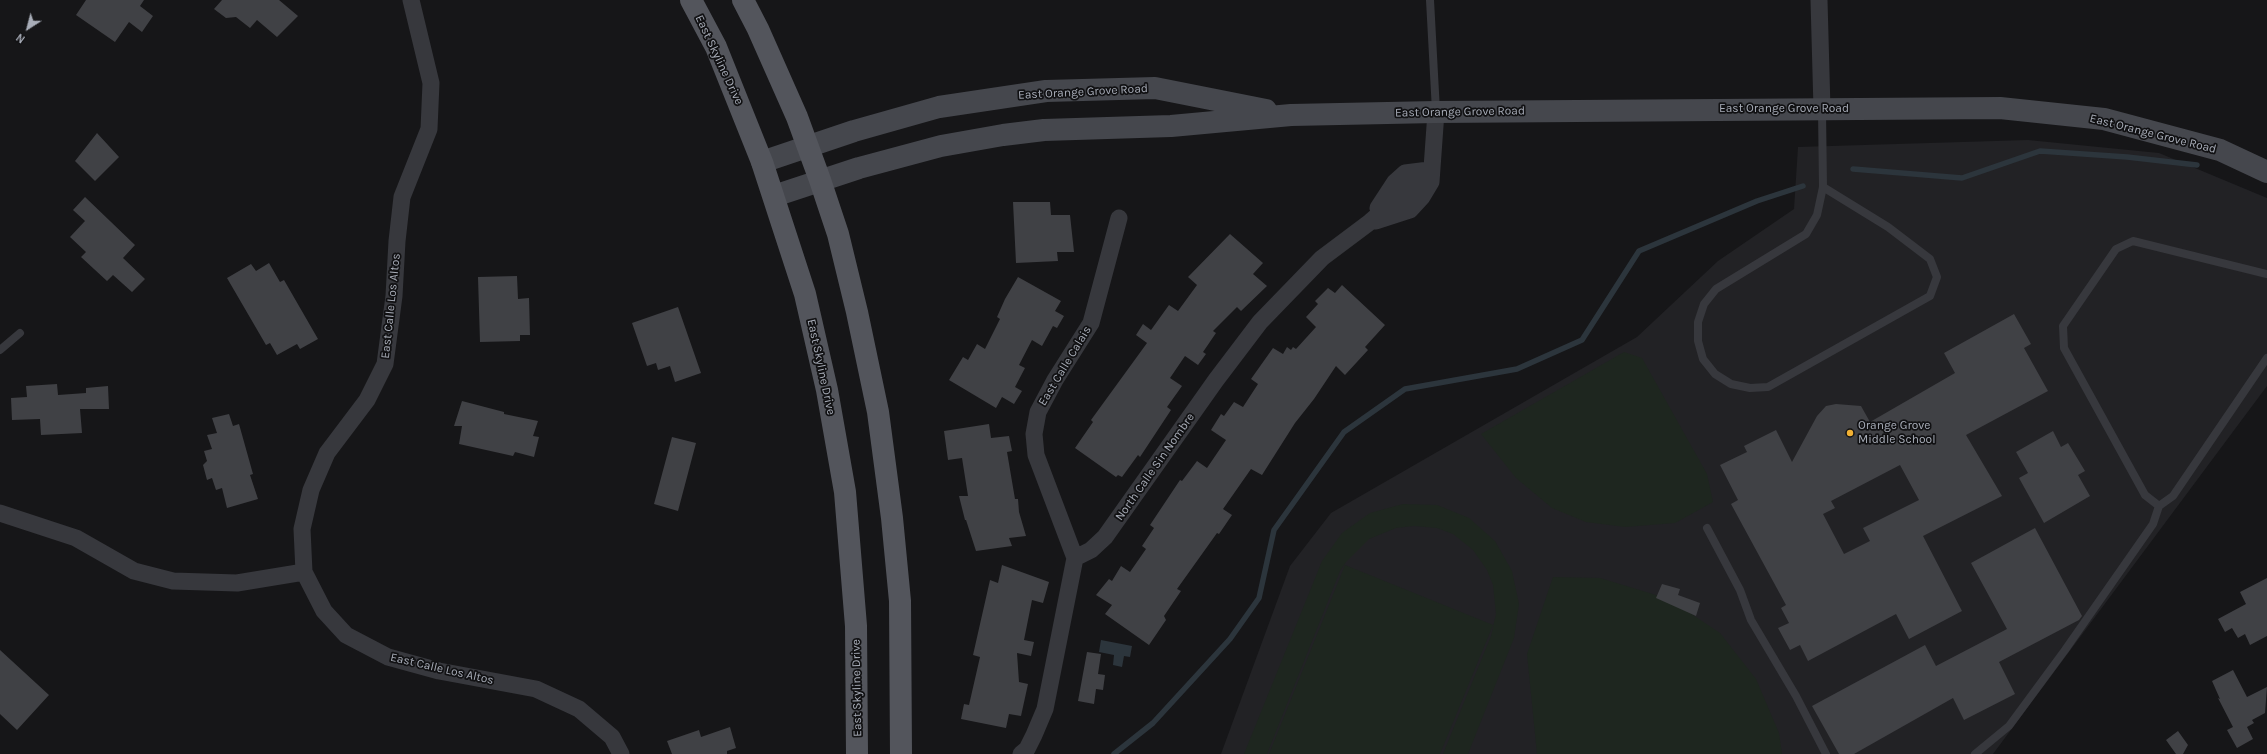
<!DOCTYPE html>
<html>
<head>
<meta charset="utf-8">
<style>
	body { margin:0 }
	#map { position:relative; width:2267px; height:754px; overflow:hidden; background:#161618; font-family:Karla,sans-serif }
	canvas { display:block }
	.north { position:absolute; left:8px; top:8px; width:40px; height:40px; -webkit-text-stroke:3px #111113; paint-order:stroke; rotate:216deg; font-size:11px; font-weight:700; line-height:16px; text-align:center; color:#a8adb8 }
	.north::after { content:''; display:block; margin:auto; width:14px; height:18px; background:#a8adb8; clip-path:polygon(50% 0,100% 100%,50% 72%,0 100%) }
</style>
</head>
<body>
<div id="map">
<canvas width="2267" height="754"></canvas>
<div class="north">N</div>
</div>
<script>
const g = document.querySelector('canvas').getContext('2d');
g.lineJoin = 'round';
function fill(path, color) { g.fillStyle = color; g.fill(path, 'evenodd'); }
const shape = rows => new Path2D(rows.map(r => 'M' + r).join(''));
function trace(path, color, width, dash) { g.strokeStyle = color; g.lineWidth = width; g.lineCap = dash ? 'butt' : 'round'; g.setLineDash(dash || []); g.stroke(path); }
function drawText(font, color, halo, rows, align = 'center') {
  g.font = font + ' Karla,sans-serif'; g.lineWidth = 3.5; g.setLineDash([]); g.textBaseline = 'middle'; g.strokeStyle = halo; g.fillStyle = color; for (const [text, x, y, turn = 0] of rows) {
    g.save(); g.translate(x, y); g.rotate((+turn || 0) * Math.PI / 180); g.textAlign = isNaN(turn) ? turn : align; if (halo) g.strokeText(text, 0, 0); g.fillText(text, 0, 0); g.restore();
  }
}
fill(shape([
	[2028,140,2159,153,2267,198,2267,386,1993,754,1221,754,1290,566,1331,513,1637,337,1718,261,1794,209,1798,147]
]), '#222225');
fill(shape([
	[1624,352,1642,358,1707,474,1713,502,1675,523,1625,527,1586,522,1552,508,1516,478,1481,434],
	[1403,504,1437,505,1469,518,1495,541,1512,571,1519,604,1514,638,1468,754,1443,754,1491,636,1496,614,1493,585,1487,570,1473,550,1453,534,1437,528,1414,526,1396,528,1369,539,1346,562,1340,571,1267,754,1244,754,1322,561,1342,533,1370,513],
	[1345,565,1493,625,1440,754,1269,754],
	[1553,577,1600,578,1669,599,1720,633,1756,679,1779,733,1782,754,1537,754,1527,654]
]), '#1e261f');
fill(shape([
	[1101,640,1132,646,1130,657,1124,656,1122,667,1113,665,1114,655,1099,652]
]), '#2c353c');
trace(shape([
	[1853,169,1962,178,2040,151,2127,157,2197,165],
	[1114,754,1153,723,1230,639,1259,598,1274,530,1344,432,1405,389,1517,369,1582,340,1639,251,1757,201,1803,186]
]), '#2c353c', 5.5);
fill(shape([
	[86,0,144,0,140,6,153,16,142,32,129,22,115,42,76,15],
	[222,0,279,0,298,16,277,37,257,20,250,28,236,17,226,18,214,9],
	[97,133,119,157,95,181,75,161],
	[85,197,135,245,123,258,145,279,132,292,113,275,107,281,81,257,86,252,70,237,85,221,73,210],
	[1013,202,1050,202,1051,215,1070,215,1074,252,1057,252,1058,261,1016,263],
	[1230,234,1263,263,1253,274,1267,286,1241,311,1237,307,1213,331,1216,333,1203,352,1206,354,1198,365,1185,356,1170,378,1182,386,1167,407,1171,410,1140,457,1138,455,1122,477,1118,475,1116,477,1075,448,1093,422,1091,420,1147,343,1136,335,1143,324,1151,330,1169,305,1178,311,1197,285,1188,277],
	[269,263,280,282,284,280,318,339,300,349,297,344,277,355,270,343,266,345,227,278,251,264,256,271],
	[517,276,518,299,529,298,530,335,520,335,520,341,480,342,478,277],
	[1018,277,1061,301,1055,311,1064,316,1057,328,1053,326,1042,346,1032,340,1019,365,1025,368,1015,387,1022,391,1014,404,1002,397,996,408,949,380,963,357,968,360,977,344,985,349,1000,319,997,317,1005,299],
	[1342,285,1385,325,1365,347,1368,350,1345,375,1336,366,1314,399,1295,423,1262,475,1251,469,1223,509,1232,515,1219,534,1217,533,1177,589,1181,591,1164,616,1166,620,1149,645,1105,614,1112,605,1096,595,1109,579,1112,581,1121,566,1130,572,1146,549,1142,546,1154,528,1150,525,1180,480,1182,481,1197,461,1207,468,1226,440,1211,430,1221,414,1224,416,1234,402,1243,407,1258,384,1251,379,1273,348,1283,354,1287,347,1291,350,1293,347,1296,349,1316,327,1306,317,1318,304,1315,301,1328,288,1335,293],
	[678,307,701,373,675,382,670,366,658,370,656,363,647,366,632,323],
	[2014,314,2031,344,2024,348,2048,391,1966,435,2002,496,1923,536,1962,611,1909,639,1896,614,1808,661,1800,645,1790,650,1778,628,1789,623,1781,608,1786,605,1731,504,1738,500,1720,465,1747,452,1744,446,1776,430,1792,462,1817,416,1826,406,1836,404,1861,406,1870,422,1955,373,1944,353],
	[1900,465,1919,500,1863,528,1870,541,1844,554,1823,514,1835,508,1831,501],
	[57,384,58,395,86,393,86,388,108,386,109,409,80,409,82,433,41,435,40,419,12,420,11,398,27,397,26,386],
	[462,401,504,412,504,414,538,421,533,436,539,437,534,457,515,452,513,456,459,444,462,426,454,426],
	[229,414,233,426,239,424,253,474,250,475,258,499,227,508,222,488,216,490,212,478,207,480,203,465,207,461,204,451,212,449,207,435,217,433,212,418],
	[989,424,991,438,1009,436,1012,451,1007,452,1015,499,1018,499,1019,512,1026,536,1009,538,1012,546,976,551,966,520,965,520,959,496,968,496,962,458,948,460,944,431],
	[2053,431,2061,447,2068,443,2085,471,2078,475,2090,496,2044,523,2019,478,2028,473,2016,452],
	[672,437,696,443,678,511,654,504],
	[2035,528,2082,616,2079,620,1999,662,2015,694,1964,720,1953,698,1854,754,1839,754,1812,706,1925,645,1936,666,2007,629,1971,563],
	[1002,565,1049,582,1043,603,1032,600,1024,640,1034,642,1031,656,1017,653,1019,682,1028,684,1021,716,1009,714,1006,728,961,719,964,704,969,705,980,657,973,655,990,580,998,583],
	[2267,578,2267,636,2250,645,2245,634,2238,638,2232,628,2225,632,2218,619,2246,604,2240,592],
	[1662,584,1680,589,1678,595,1700,603,1696,616,1656,598],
	[0,650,49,695,17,730,0,714],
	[1087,652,1101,654,1098,674,1105,675,1103,690,1096,689,1094,704,1078,701],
	[2233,670,2247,697,2267,687,2265,713,2252,720,2254,723,2247,727,2253,739,2237,748,2227,730,2233,727,2218,698,2220,699,2212,681],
	[730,727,736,748,727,751,727,754,672,754,667,741,699,730,701,737],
	[2178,731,2188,745,2183,754,2176,754,2166,740]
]), '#404145');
trace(shape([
	[1430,0,1436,111],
	[1822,110,1823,187,1817,215,1806,234,1716,289,1704,304,1698,322,1698,341,1703,359,1715,374,1731,384,1750,388,1768,387,1930,296,1937,277,1930,259,1888,227,1823,187],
	[2267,274,2133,241,2116,249,2063,326,2064,348,2145,495,2159,506,2173,496,2267,358],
	[0,350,20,333],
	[1707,528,1740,590,1751,620,1796,696,1826,754],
	[1975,754,2009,726,2065,650,2153,524,2159,506]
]), '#37383d', 8);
trace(shape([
	[411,0,431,83,429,129,402,197,397,241,394,296,385,364,367,400,327,453,311,490,302,529,304,572,324,611,346,635,388,657,439,671,536,689,579,709,612,737,621,754],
	[1819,0,1822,109],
	[1378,208,1395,182,1405,173,1429,170],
	[1376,221,1410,210,1422,197,1431,182,1436,112],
	[0,513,76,538,134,571,173,581,237,583,304,572],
	[1075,558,1036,455,1034,434,1038,412,1055,380,1091,323,1119,218],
	[1021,754,1027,749,1034,735,1045,709,1075,558,1091,550,1105,537,1216,380,1260,322,1322,258,1370,222,1430,170]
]), '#37383d', 17);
trace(shape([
	[762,162,854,131,939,107,1046,91,1155,88,1266,110],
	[774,196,859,168,941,146,1003,135,1044,130,1171,126,1291,115,1436,112,2000,108,2104,119,2220,150,2267,172]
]), '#45474d', 22);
trace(shape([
	[691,0,716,47,762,162,805,294,827,390,845,492,856,626,857,754],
	[743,0,758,29,797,117,820,180,838,234,857,312,878,412,892,518,900,601,901,754]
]), '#53555c', 22);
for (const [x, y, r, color] of [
	[1850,433,4,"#f2b134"]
]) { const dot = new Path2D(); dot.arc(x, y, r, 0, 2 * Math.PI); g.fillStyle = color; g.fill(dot); trace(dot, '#111113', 1.5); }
drawText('12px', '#a8adb8', '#111113', [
	["East Skyline Drive",719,60,65],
	["East Orange Grove Road",1083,92,-3],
	["East Orange Grove Road",1784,109],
	["East Orange Grove Road",1460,112,-1],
	["East Orange Grove Road",2153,134,14],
	["East Calle Los Altos",391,306,-84],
	["East Calle Calais",1065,366,-59],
	["East Skyline Drive",821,367,78],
	["North Calle Sin Nombre",1155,467,-55],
	["East Calle Los Altos",442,669,13],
	["East Skyline Drive",857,688,-91]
]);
drawText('12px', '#a8adb8', '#111113', [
	["Orange Grove",1858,426],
	["Middle School",1858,440]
], 'left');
</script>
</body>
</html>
